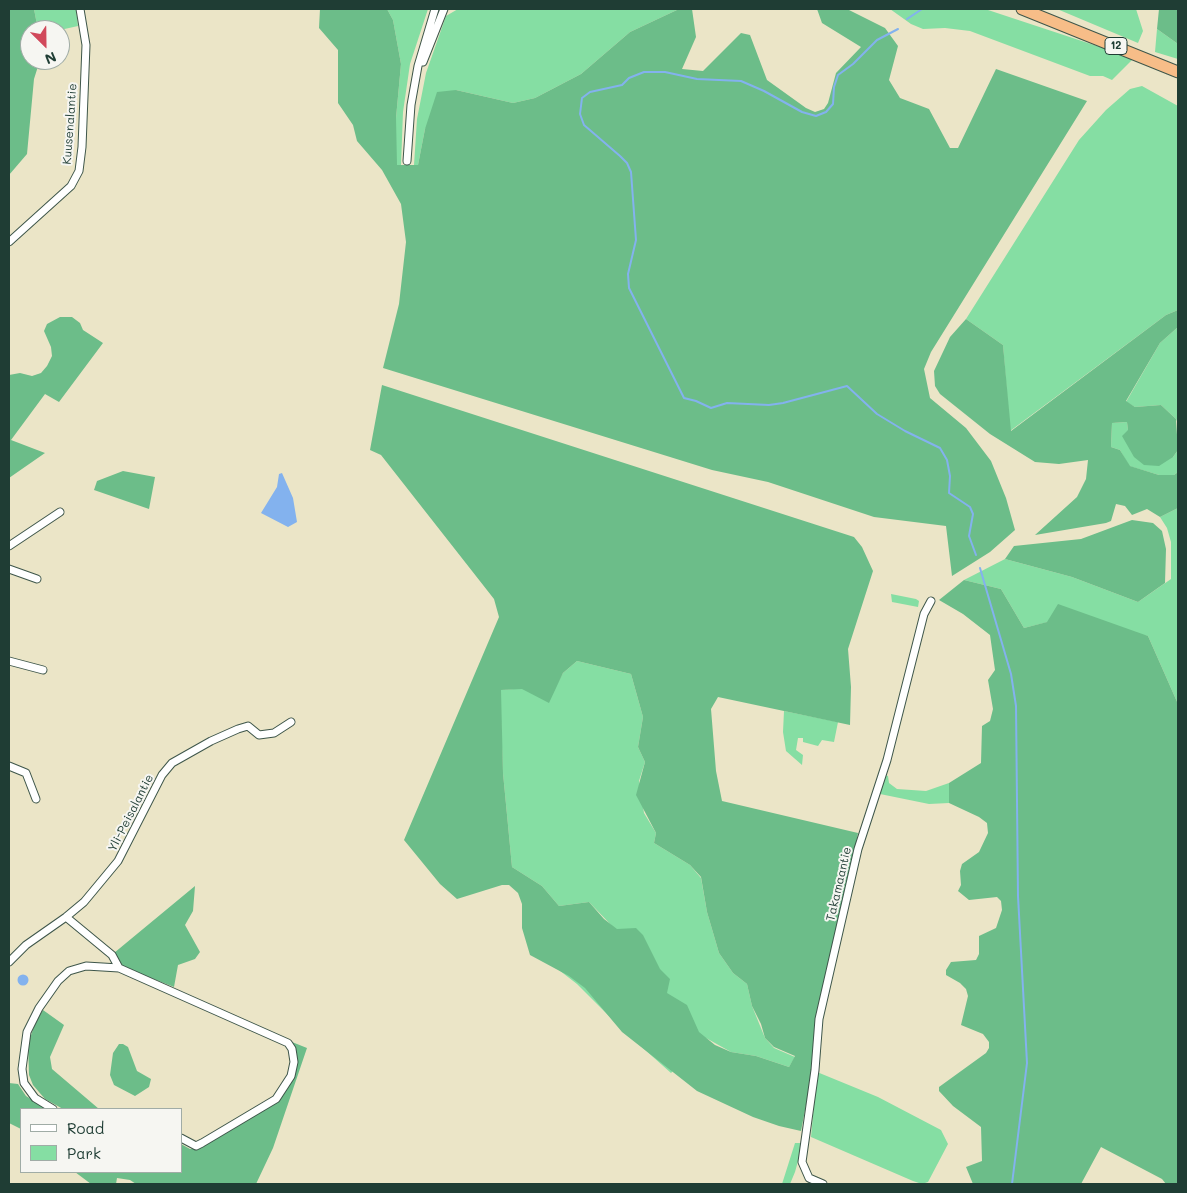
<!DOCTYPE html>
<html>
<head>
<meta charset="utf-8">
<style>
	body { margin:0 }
	#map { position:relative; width:1187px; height:1193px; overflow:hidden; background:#ebe5c7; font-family:Mali,sans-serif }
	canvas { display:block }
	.frame { position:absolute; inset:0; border:10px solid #1f3d34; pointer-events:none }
	.legend { position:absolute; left:20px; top:1108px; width:162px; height:65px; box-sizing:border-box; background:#f6f6f2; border:1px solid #a0aca6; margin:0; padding:6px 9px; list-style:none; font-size:15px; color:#1f3d34 }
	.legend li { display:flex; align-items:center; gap:10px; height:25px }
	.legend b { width:25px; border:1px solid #a0aca6 }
	.north { position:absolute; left:20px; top:20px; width:50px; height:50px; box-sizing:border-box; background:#f6f6f2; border:1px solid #a0aca6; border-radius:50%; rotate:157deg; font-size:14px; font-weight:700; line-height:20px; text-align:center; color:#1f3d34 }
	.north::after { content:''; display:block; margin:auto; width:18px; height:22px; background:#d1495b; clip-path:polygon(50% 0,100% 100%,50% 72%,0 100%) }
</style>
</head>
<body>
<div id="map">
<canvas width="1187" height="1193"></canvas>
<div class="frame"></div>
<ul class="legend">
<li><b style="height:6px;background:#fff"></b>Road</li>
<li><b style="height:14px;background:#85dea3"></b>Park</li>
</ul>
<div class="north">N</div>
</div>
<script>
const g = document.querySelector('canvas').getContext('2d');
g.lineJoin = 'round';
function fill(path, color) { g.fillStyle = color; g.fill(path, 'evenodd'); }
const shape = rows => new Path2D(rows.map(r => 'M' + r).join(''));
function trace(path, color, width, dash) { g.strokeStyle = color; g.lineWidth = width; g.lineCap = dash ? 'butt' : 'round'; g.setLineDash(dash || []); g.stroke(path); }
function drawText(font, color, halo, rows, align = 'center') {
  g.font = font + ' Mali,sans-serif'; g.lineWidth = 4; g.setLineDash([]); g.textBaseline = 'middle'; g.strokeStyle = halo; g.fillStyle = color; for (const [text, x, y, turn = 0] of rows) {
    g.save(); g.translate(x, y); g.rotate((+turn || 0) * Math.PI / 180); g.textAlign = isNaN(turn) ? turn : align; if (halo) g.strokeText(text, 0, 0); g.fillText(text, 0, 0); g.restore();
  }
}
fill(shape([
	[34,9,76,9,78,26,60,30,38,30],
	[387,9,428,9,410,64,403,112,401,165,396,165,396,118,401,64,393,20],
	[458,9,679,9,630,32,581,74,535,98,513,103,456,90,425,129,418,165,414,165,417,119,426,73,446,16],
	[890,9,985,9,1106,49,1132,60,1112,80,1103,76,1090,76,970,31,945,28,923,29,911,24],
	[1057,9,1136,9,1143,31,1138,43],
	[1157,29,1178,44,1178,59,1155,52],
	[1142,86,1178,106,1178,310,1166,315,1010,431,1003,345,966,319,1079,140,1106,110,1130,89],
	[1178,327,1178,424,1176,419,1161,405,1135,407,1126,402,1160,343],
	[1127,422,1128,430,1173,457,1178,450,1178,472,1174,475,1159,475,1129,466,1120,450,1111,447,1112,423],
	[1178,508,1178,704,1148,636,1048,622,1024,628,1001,589,964,580,1005,559,1072,577,1138,602,1171,579,1171,542,1167,528,1160,517],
	[891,594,916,599,919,601,918,607,892,602],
	[501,609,555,688,563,673,577,661,631,674,643,717,638,747,645,762,639,781,644,813,656,833,654,843,690,865,701,878,707,912,719,953,733,973,747,984,752,1006,765,1038,774,1048,795,1057,789,1067,756,1056,731,1052,706,1038,671,1073,625,1032,577,984,546,960,614,928,589,902,559,906,542,886,512,867,503,773,500,695,501,690,514,689,499,619],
	[784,711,838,722,834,742,822,740,818,746,803,742,803,738,798,738,796,750,803,755,802,765,786,751,783,732],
	[885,775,888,776,889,783,897,789,926,791,949,783,949,803,929,804,880,794],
	[817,1072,878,1097,941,1130,948,1144,928,1182,922,1184,913,1181,811,1137],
	[795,1143,803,1143,795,1172,790,1184,782,1184]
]), '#85dea3');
fill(shape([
	[9,9,34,9,38,30,30,30,30,60,40,60,34,79,27,154,9,175],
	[320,9,387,9,393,20,401,64,396,118,397,165,418,165,425,129,437,92,456,90,513,103,535,98,581,74,630,32,679,9,692,9,696,37,682,69,703,71,741,33,750,35,767,80,806,108,815,112,824,109,828,103,836,73,861,47,822,23,817,9,847,9,885,28,898,46,889,80,900,98,929,109,950,148,958,148,996,69,1087,101,931,352,924,369,930,398,966,428,991,461,1006,498,1015,530,990,552,952,576,946,526,874,517,768,482,712,470,383,368,399,304,406,242,401,204,382,170,357,141,353,125,338,103,338,50,319,28],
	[1159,9,1178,9,1178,44,1157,29],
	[1178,310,1178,327,1160,343,1126,401,1135,407,1161,405,1176,419,1178,450,1173,457,1159,466,1144,465,1134,457,1122,436,1128,430,1127,422,1112,423,1111,447,1120,450,1130,466,1159,475,1174,475,1178,472,1178,508,1160,517,1147,509,1132,515,1125,506,1116,504,1111,521,1106,523,1035,535,1077,497,1086,479,1088,460,1059,464,1035,462,990,434,940,394,935,386,934,371,950,337,966,319,1003,345,1011,431,1166,315],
	[60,317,72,317,80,323,83,330,103,343,59,402,45,394,11,440,45,453,9,478,9,375,20,373,32,376,41,373,47,366,52,356,51,347,44,331,47,324],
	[382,385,854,537,862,547,873,571,848,649,851,687,850,725,718,697,711,709,716,771,722,801,858,833,801,1131,779,1126,753,1117,697,1091,622,1032,585,988,569,976,530,955,522,928,522,904,518,893,509,885,502,885,457,899,440,884,404,840,499,617,494,599,381,455,370,450],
	[577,661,631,674,643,717,638,747,645,762,636,795,656,833,654,843,690,865,701,877,707,912,719,953,733,973,747,984,752,1006,761,1024,765,1038,774,1047,795,1056,789,1067,756,1056,731,1052,715,1045,699,1032,687,1005,667,993,670,979,660,969,643,935,636,928,617,929,604,919,589,902,559,906,542,886,512,867,503,773,501,690,522,689,549,703,563,673],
	[123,471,155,477,149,509,94,490,97,481],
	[1132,520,1153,523,1162,531,1166,549,1165,583,1138,602,1072,577,1005,559,1014,546,1081,539],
	[964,580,1001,589,1024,628,1047,622,1058,604,1148,636,1178,704,1178,1184,1166,1184,1162,1179,1101,1147,1081,1184,973,1184,966,1167,982,1161,981,1127,953,1106,939,1091,939,1087,986,1053,989,1048,989,1042,983,1034,961,1025,968,996,966,989,960,983,946,975,946,970,951,962,976,960,979,954,979,936,996,928,1002,910,1001,901,997,897,969,900,958,891,961,885,960,871,962,864,979,852,988,833,987,823,979,817,949,803,949,783,981,763,982,726,990,721,993,709,988,680,995,670,990,635,963,614,939,600],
	[195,886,193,911,185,925,200,952,195,959,178,965,174,987,123,967,114,953],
	[43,1010,64,1025,50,1057,52,1069,99,1109,63,1109,45,1099,33,1085,29,1075,28,1044,36,1021],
	[292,1042,307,1048,273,1148,256,1184,136,1184,130,1180,117,1178,116,1184,91,1184,75,1172,181,1172,181,1144,190,1149,199,1148,278,1101,293,1076],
	[119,1044,123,1044,128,1047,137,1071,151,1079,149,1087,135,1096,114,1085,110,1075,113,1053],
	[9,1083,18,1084,26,1096,47,1109,21,1109,21,1129,9,1123]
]), '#6cbd89');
fill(shape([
	[282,473,293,498,297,522,288,527,261,513,277,487,279,474],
	'17.5 980a5.5 5.5 0 1 1 11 0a5.5 5.5 0 1 1-11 0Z'
]), '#83b2ee');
trace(shape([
	[907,19,922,9],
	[898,29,877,40,853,64,838,75,834,87,833,104,826,112,816,116,802,112,764,91,741,81,697,79,665,72,644,72,629,78,622,85,590,92,582,98,580,114,584,125,620,156,627,163,631,172,636,240,628,274,629,288,684,398,696,401,711,408,727,403,769,405,783,403,847,386,877,414,905,431,940,448,947,460,950,476,949,493,970,507,973,514,969,536,976,555],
	[980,568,1011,674,1016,706,1018,896,1027,1063,1012,1184]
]), '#83b2ee', 2);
const minor = shape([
	[423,62,444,9],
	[407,161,411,105,418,66,435,9],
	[9,242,71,186,79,171,82,147,86,45,80,9],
	[9,546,60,512],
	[9,569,37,579],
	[9,661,43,670],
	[9,766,26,773,36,799],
	[66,917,112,955,119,968],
	[9,962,26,945,66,917,84,902,118,861,162,775,172,763,211,741,238,729,248,726,259,735,274,733,291,722],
	[53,1109,35,1098,24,1083,22,1069,27,1032,39,1008,58,981,69,971,86,966,119,968,288,1043,292,1049,294,1062,291,1076,276,1099,202,1143,196,1146,181,1138],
	[823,1184,809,1178,802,1162,815,1070,819,1019,858,849,887,760,924,614,931,601]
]);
const trunk = shape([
	[1022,9,1178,72]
]);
trace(minor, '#3e564a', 9);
trace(trunk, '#3e564a', 13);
trace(minor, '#fff', 7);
trace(trunk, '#f7bd88', 11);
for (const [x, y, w] of [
	[1116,46,22]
]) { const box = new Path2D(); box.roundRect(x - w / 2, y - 8.5, w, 17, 4); g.fillStyle = '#f6f6f2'; g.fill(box); trace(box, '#1f3d34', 1); }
drawText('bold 11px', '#1f3d34', null, [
	["12",1116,46]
]);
drawText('12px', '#1f3d34', '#f6f6f2', [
	["Kuusenalantie",70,124,-86],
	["Yli-Peisalantie",131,813,-63],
	["Takamaantie",839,884,-77]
]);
</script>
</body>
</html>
